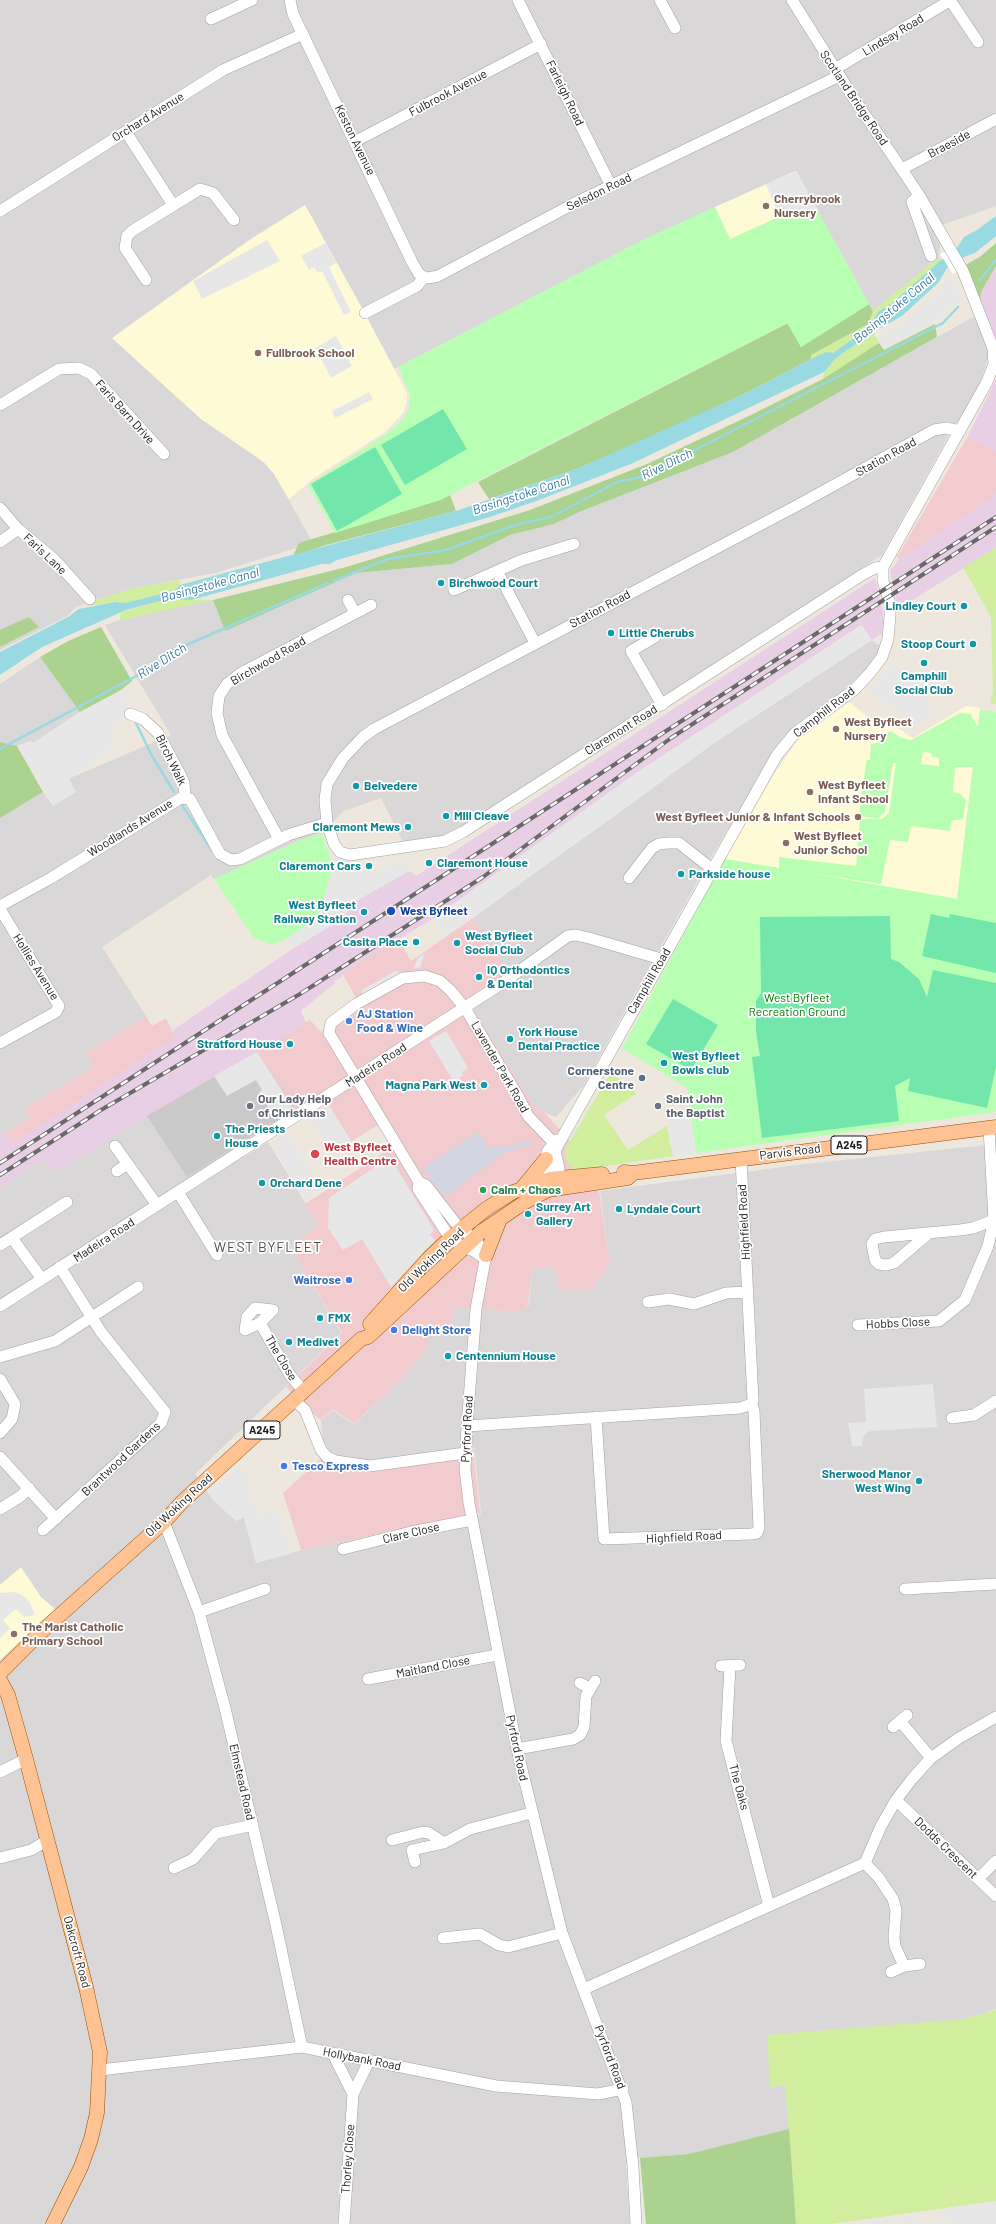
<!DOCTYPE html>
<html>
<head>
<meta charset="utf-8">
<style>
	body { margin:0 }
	canvas { display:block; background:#eee7de }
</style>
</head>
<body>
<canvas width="996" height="2224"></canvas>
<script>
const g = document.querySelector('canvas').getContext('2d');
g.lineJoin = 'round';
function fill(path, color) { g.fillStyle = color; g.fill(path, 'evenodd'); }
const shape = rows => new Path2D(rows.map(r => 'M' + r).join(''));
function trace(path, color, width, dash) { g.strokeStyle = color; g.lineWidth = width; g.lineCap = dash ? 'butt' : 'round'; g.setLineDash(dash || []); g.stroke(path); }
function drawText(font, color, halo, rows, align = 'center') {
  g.font = font + ' Barlow,sans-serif'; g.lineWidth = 3.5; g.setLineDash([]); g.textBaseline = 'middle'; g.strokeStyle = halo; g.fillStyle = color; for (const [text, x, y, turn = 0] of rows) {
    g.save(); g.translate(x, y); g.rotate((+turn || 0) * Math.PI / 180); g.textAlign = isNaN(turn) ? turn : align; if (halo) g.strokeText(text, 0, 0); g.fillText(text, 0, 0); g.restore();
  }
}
fill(shape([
	[0,0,996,0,996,206,942,225,939,257,873,311,795,171,645,239,394,369,305,205,248,241,112,338,201,419,255,455,265,464,274,474,313,543,215,573,134,588,88,603,76,607,67,616,0,650],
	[975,316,990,353,977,391,949,435,882,555,646,707,512,798,446,838,404,844,381,798,344,811,322,833,298,841,214,879,211,875,102,947,146,1016,86,1054,94,1067,25,1108,31,1118,0,1135,0,818,43,792,53,806,68,779,171,735,105,625,135,615,213,600,225,631,356,573,452,564,510,535,554,524,579,512,733,452],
	[872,640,882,648,868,668,837,696,783,738,710,859,583,1086,556,1117,545,1113,530,1100,470,1005,489,944,473,918,714,743],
	[40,657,80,712,33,743,31,741,17,746,0,742,0,684],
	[198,1086,244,1157,268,1142,318,1224,291,1248,341,1333,195,1474,213,1500,236,1521,244,1517,256,1563,301,1550,481,1514,474,1448,438,1454,368,1463,342,1460,330,1451,323,1440,321,1420,333,1410,354,1425,404,1376,425,1352,430,1333,449,1331,453,1307,519,1312,529,1305,532,1267,556,1267,558,1289,591,1289,610,1266,600,1191,805,1164,996,1144,996,2009,770,2087,785,2085,789,2129,689,2154,640,2158,626,2165,630,2224,0,2224,0,1189,45,1158,55,1172]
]), '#d9d7d7');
fill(shape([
	[968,436,996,452,996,494,901,561,897,557],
	[473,918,511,977,470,1005,530,1100,545,1113,570,1141,565,1149,573,1171,599,1191,610,1266,591,1289,558,1289,556,1267,532,1267,528,1305,519,1312,454,1307,449,1330,430,1333,425,1352,404,1376,354,1424,333,1409,320,1420,286,1387,342,1333,291,1248,318,1224,305,1204,391,1148,378,1125,333,1153,303,1104,295,1109,257,1052,310,1020,321,1032,349,1013,351,1015,362,1008,342,973,399,939,411,961],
	[146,1016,152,1026,166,1018,175,1037,11,1145,5,1132,31,1118,25,1108,94,1067,86,1053],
	[473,1448,480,1513,301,1550,283,1493,329,1451,342,1461,368,1464,438,1455]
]), '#f1cbce');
fill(shape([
	[996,266,996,340,979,303,982,290],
	[996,379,996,452,968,436],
	[996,494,996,548,898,609,890,571,899,559],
	[875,578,883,611,884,632,872,640,861,625,632,776,434,918,343,973,341,978,334,981,335,983,301,1011,306,1023,55,1172,45,1158,0,1189,0,1135,5,1132,12,1144,175,1037,173,1030,294,948,343,918,350,904,409,871,416,876]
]), '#e8cfe6');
fill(shape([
	[796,171,818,211,794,210,729,240,715,207],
	[305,205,362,308,407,393,407,399,404,412,385,432,314,478,289,499,274,474,265,463,201,419,112,338,248,241],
	[849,702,873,721,879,716,913,738,966,706,980,708,957,899,725,859,774,774,797,741],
	[21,1567,41,1597,55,1609,0,1660,0,1585]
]), '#fffad6');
fill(shape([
	[257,1052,295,1109,187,1177,147,1116]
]), '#c9c9c9');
fill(shape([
	[939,257,941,260,890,305,879,311,869,327,833,353,826,352,811,359,811,355,868,324,873,311],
	[873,332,879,343,823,379,824,372,836,358],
	[996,548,996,704,990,703,993,692,991,617,963,567],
	[179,580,180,585,175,590,166,593,125,603,115,602,86,606,88,603,134,588],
	[167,599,213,600,120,620,120,614,122,612],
	[610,1074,629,1084,636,1094,604,1115,628,1150,667,1126,673,1156,573,1171,565,1158,565,1149],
	[996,2010,996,2201,831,2224,796,2224,785,2085,770,2087,767,2035,965,2019]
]), '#d0ee9e');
fill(shape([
	[996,243,996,266,982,290,979,303,964,266,981,256],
	[869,304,873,311,868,324,811,355,811,359,746,393,646,439,579,468,489,499,478,482,788,323,801,347],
	[935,324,937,337,733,452,579,512,554,524,510,535,452,564,356,573,225,631,213,600,343,568,530,510,647,464,749,416,823,379,879,343,884,350],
	[450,495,456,511,326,545,293,556,299,543,440,500],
	[29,617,39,627,0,647,0,630],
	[101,627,132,681,121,690,80,712,40,657,68,641],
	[0,742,17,746,43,792,0,818],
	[789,2129,796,2224,646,2224,640,2158,689,2154]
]), '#abd28f');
fill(shape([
	[715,207,730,239,794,210,818,211,869,304,801,347,787,323,440,500,335,533,308,485,385,435,404,418,409,409,410,395,398,367,645,239],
	[980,710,996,712,996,1112,696,1153,687,1088,622,1048,725,859,779,868,779,857,856,866,860,819,882,819,889,813,896,763,893,763,885,812,878,819,859,816,866,763,867,760,870,760,871,744,877,743,890,731,902,738,911,740,960,713,970,714,978,727],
	[923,752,931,753,932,757,939,758,939,766,921,764],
	[955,767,973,767,957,899,810,873,881,884,890,840,908,842,911,826,950,831,951,821,963,819,966,800,959,793,953,792],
	[322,833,333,866,318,917,287,938,272,945,254,938,214,879,298,841]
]), '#b8ffb4');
fill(shape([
	[443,409,467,449,405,485,381,445],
	[375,447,402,494,337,531,311,484],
	[931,914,949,918,950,914,996,923,996,973,922,956],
	[890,916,891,959,899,962,919,979,927,997,933,970,996,983,996,1067,987,1108,908,1091,910,1078,895,1086,899,1121,762,1138,752,1057,760,1056,756,1032,756,1001,761,993,760,917],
	[673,999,718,1025,691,1070,646,1044]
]), '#73e6ab');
fill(shape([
	[796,171,818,211,794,210,779,217,766,184],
	[267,240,280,261,202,299,193,281],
	[326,243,337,263,329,267,351,312,344,315,322,271,318,273,314,267,309,270,301,256],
	[949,277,962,300,920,330,885,348,878,336,907,321,936,294],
	[336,336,352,366,331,378,315,348],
	[369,392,373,399,335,418,332,411],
	[862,625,872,640,714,743,615,816,446,936,434,918,632,776],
	[892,664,926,682,930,718,918,724,869,691],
	[122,690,131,712,120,718,112,729,110,750,69,779,76,792,53,806,17,746,31,741,33,743,80,712],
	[400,859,409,871,351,904,344,918,294,948,287,938,318,917,333,866,354,864,374,874],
	[424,953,421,967,413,969,418,958],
	[395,971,404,973,361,996,362,990],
	[446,1031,468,1068,462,1072,464,1075,454,1082,429,1041],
	[257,1052,292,1106,275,1118,259,1092,262,1090,256,1080,227,1096,214,1076],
	[687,1095,695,1153,673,1156,667,1126,671,1124,668,1119,679,1111,677,1096],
	[327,1102,352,1142,333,1153,309,1114],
	[287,1135,321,1189,305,1201,271,1143],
	[390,1157,434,1230,430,1235,435,1240,391,1287,362,1239,343,1250,328,1228,329,1198],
	[933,1384,937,1427,871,1431,866,1433,863,1438,862,1446,852,1446,848,1423,866,1422,864,1389],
	[239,1466,246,1472,251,1486,248,1487,257,1516,276,1510,293,1553,256,1563,244,1517,236,1521,213,1500,208,1493],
	[15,1592,22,1595,29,1601,35,1615,24,1617,16,1609,3,1620,10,1628,0,1638,0,1593],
	[996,2201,996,2224,963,2224,942,2219,947,2208],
	[916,2216,917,2224,857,2224]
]), '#e7e7e7');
fill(shape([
	[478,1132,488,1148,500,1145,502,1148,529,1140,533,1144,505,1152,445,1197,423,1168]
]), '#d3d5e3');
fill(shape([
	[996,216,996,236,975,253,956,260,947,268,938,283,902,316,873,332,836,358,824,372,633,463,539,500,490,517,337,560,330,564,322,564,191,600,167,599,126,610,42,647,0,675,0,652,68,617,79,609,115,602,125,603,166,593,175,590,180,585,456,511,579,468,746,393,817,356,826,352,833,353,869,327,879,311,890,305,941,260,952,255,964,237,977,230]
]), '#99d9e1');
fill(shape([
	[952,249,963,266,953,274,940,254]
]), '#fff');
trace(shape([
	[980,280,996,260],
	[333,581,388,559,446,550,515,525,551,517,617,482,642,477,943,323,958,307],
	[136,723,152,756,174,792],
	[0,749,138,675,184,646,328,583],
	[182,805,213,852]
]), '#99d9e1', 2.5);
const minor = shape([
	[290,0,293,14,412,262,419,274,424,277],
	[518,0,611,186],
	[660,0,675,28],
	[950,0,978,42],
	[211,19,252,0],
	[835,69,951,0],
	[126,132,173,205],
	[356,141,541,44],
	[902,169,996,119],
	[919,195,912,202,931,256],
	[0,211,223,70,303,34],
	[146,280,125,248,127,236,132,231,200,189,213,193,234,220],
	[365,313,417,286,424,277,428,278,438,276,575,203,839,76],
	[0,405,59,369,79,368,91,374,164,454],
	[0,508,18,529,54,559,90,599],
	[0,542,18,529],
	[883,567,875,568,862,575,463,832,445,841,350,855,340,852,334,844,327,823,325,800,327,784,343,758,363,737,374,729,798,505,934,430,946,428,960,431],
	[497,571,535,643],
	[454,590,522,560,574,544],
	[348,600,355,613],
	[655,637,631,651,662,705],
	[130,714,143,719,158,733,180,774,184,783,185,797],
	[279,839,222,735,217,713,219,696,227,684,241,673,371,605],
	[629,878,652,848,659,844,668,843,679,843,712,869],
	[0,906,51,878,181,798,190,799,220,854,231,860,240,859,288,835,327,823],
	[0,909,59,1006,56,1012,0,1043],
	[553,1142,528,1116,518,1096,465,1008,451,991,440,981,425,976,403,978,356,1004,331,1023,329,1033,419,1182,426,1185,457,1225,477,1242,486,1255,476,1309,467,1426,465,1469,469,1503,517,1749,562,1933,626,2102,633,2166,636,2224],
	[115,1146,157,1205],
	[117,1171,127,1164],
	[419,1182,418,1189,450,1238,463,1247,474,1251,485,1259],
	[559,1186,559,1168,555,1151,558,1145,777,755,795,733,854,690,870,673,882,657,888,639,890,616,890,604,883,581,883,567,987,382,994,364,993,348,963,271,919,195,853,97,792,0],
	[549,1187,550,1179,546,1159,547,1152,556,1140],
	[178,1192,217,1255],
	[929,1233,894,1263,886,1265,879,1264,875,1260,872,1244,875,1239,884,1237,960,1230,973,1228,994,1220],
	[12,1238,42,1279],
	[0,1245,67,1202],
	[648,1302,669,1299,694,1304,726,1293,748,1292],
	[0,1306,501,984,568,936,576,935,589,938,661,959],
	[260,1323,273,1310,255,1308,247,1317,245,1330,260,1323,290,1375,304,1392],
	[858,1325,939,1321,965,1300,988,1246,994,1220,989,1128],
	[0,1357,55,1341,138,1287],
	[0,1379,15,1404,12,1419,0,1433],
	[295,1401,305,1410,321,1450,327,1457,336,1461,370,1466,465,1453],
	[596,1417,604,1539,751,1534,757,1533,759,1528,754,1411,752,1404],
	[952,1418,974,1415,996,1401],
	[467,1426,740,1408,752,1404,753,1400,741,1159],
	[0,1457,56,1519],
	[0,1509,21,1496,29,1488],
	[164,1522,199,1612,225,1708,276,1925,302,2047],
	[43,1530,161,1423,165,1412,101,1332,60,1267],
	[343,1549,411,1532,472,1520],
	[905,1589,996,1584],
	[199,1612,265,1589],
	[721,1666,740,1665],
	[368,1679,497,1655],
	[580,1683,589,1688],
	[900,1721,931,1758],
	[893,1727,907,1715],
	[517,1749,573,1739,580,1735,584,1727,586,1696,595,1681],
	[0,1772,26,1759],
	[896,1800,996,1896],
	[392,1840,423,1832,429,1833,444,1843],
	[0,1858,31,1850,48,1840],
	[415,1862,412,1850,444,1843,470,1829,531,1813],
	[865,1863,881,1826,896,1800,912,1779,931,1758,959,1738,996,1717],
	[865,1863,879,1878,893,1899,896,1910,894,1937,895,1946,904,1966],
	[174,1868,193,1859,216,1833,253,1825],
	[978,1879,996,1861],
	[769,1906,865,1863],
	[443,1938,480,1934,499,1945,508,1947,562,1933],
	[891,1972,904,1966,920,1964],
	[584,1989,769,1906,726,1741,730,1666],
	[333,2054,353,2094],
	[100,2070,302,2047,496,2086,598,2094,623,2089],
	[344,2224,353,2094,369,2061]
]);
const major = shape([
	[624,1172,633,1173,996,1127],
	[523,1187,546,1159],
	[486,1255,500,1219],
	[370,1324,428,1259,450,1238,486,1209,513,1192,550,1179,602,1174],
	[0,1673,41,1632,164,1522,182,1502,361,1339,368,1337,482,1231,525,1202,548,1190,628,1178,633,1173],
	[0,1680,8,1695,26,1759,86,1987,100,2052,97,2113,91,2139,81,2167,53,2224]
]);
trace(minor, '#a2a2a2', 12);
trace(major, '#914f00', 15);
trace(minor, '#fff', 11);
trace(major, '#ffc292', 14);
const rail = shape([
	[0,1163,996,517],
	[0,1175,101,1110,300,994,483,877,671,738,996,527]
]);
trace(rail, '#696969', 4);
trace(rail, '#fff', 2.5, [8]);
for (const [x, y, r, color] of [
	[766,206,4,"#8d6e63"],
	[258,353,4,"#8d6e63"],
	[441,583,4,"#0f9aa8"],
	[964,606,4,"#0f9aa8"],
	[611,633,4,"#0f9aa8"],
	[973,644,4,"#0f9aa8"],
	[924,663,4,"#0f9aa8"],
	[836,729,4,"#8d6e63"],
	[356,786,4,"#0f9aa8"],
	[810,792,4,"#8d6e63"],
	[446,816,4,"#0f9aa8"],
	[858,817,4,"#8d6e63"],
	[408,827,4,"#0f9aa8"],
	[786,843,4,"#8d6e63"],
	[429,863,4,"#0f9aa8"],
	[369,866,4,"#0f9aa8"],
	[681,874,4,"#0f9aa8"],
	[391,911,5,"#1a4fb4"],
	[364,912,4,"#0f9aa8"],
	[416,942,4,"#0f9aa8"],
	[457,943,4,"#0f9aa8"],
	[479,977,4,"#0f9aa8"],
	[349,1021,4,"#3f7fe0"],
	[510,1039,4,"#0f9aa8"],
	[290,1044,4,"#0f9aa8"],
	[664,1063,4,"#0f9aa8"],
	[642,1078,4,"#5c6f8a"],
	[484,1085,4,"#0f9aa8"],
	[250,1106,4,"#6b7280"],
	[658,1106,4,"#6b7280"],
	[217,1136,4,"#0f9aa8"],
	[315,1154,5,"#e0444e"],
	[262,1183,4,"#0f9aa8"],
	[483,1190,4,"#2e9e5b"],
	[619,1209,4,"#0f9aa8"],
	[528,1214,4,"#0f9aa8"],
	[349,1280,4,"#3f7fe0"],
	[320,1318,4,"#0f9aa8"],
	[394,1330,4,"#3f7fe0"],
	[289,1342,4,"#0f9aa8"],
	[448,1356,4,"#0f9aa8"],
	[284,1466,4,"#3f7fe0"],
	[919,1481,4,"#0f9aa8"],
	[14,1634,4,"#8d6e63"]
]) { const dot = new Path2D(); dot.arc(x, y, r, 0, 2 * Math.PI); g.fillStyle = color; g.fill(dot); trace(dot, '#fff', 1.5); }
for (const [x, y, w] of [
	[849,1145,36],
	[262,1430,36]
]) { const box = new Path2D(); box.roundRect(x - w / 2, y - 9, w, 18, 3); g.fillStyle = '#fff'; g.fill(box); trace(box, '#1b1b1b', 1); }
drawText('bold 11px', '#1b1b1b', null, [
	["A245",849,1145],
	["A245",262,1430]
]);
drawText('12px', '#1b1b1b', '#fff', [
	["Lindsay Road",893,35,-31],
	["Fulbrook Avenue",448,93,-28],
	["Farleigh Road",565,93,64],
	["Scotland Bridge Road",854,98,56],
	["Orchard Avenue",148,117,-32],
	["Keston Avenue",355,140,64],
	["Braeside",949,144,-28],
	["Selsdon Road",599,192,-26],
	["Faris Barn Drive",125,412,48],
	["Station Road",886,457,-29],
	["Faris Lane",45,554,43],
	["Station Road",600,609,-28],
	["Birchwood Road",268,661,-30],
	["Camphill Road",824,712,-38],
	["Claremont Road",621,730,-32],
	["Birch Walk",171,760,64],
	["Woodlands Avenue",130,828,-32],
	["Hollies Avenue",36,967,58],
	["Camphill Road",649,981,-60],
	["Madeira Road",376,1065,-33],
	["Lavender Park Road",500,1067,60],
	["Parvis Road",790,1152,-7],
	["Highfield Road",744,1222,-93],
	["Madeira Road",104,1240,-33],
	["Old Woking Road",431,1260,-44],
	["Hobbs Close",898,1323,-3],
	["The Close",281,1358,59],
	["Pyrford Road",467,1429,-87],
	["Brantwood Gardens",121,1459,-43],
	["Old Woking Road",179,1505,-43],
	["Clare Close",411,1533,-13],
	["Highfield Road",684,1537,-3],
	["Maitland Close",433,1667,-11],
	["Pyrford Road",517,1748,78],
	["Elmstead Road",242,1782,77],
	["The Oaks",739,1787,75],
	["Dodds Crescent",946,1848,44],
	["Oakcroft Road",77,1952,75],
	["Pyrford Road",610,2057,69],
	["Hollybank Road",362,2059,11],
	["Thorley Close",348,2159,-86]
]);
drawText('bold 12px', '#785e54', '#fff', [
	["Cherrybrook",774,199],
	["Nursery",774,213],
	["Fullbrook School",266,353],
	["West Byfleet",844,722],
	["Nursery",844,736],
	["West Byfleet",818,785],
	["Infant School",818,799],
	["West Byfleet Junior & Infant Schools",850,817,"right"],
	["West Byfleet",794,836],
	["Junior School",794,850],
	["The Marist Catholic",22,1627],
	["Primary School",22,1641]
], 'left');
drawText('bold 12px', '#0d838f', '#fff', [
	["Birchwood Court",449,583],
	["Lindley Court",956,606,"right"],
	["Little Cherubs",619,633],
	["Stoop Court",965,644,"right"],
	["Camphill",924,676,"center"],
	["Social Club",924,690,"center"],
	["Belvedere",364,786],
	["MIll Cleave",454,816],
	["Claremont Mews",400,827,"right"],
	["Claremont House",437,863],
	["Claremont Cars",361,866,"right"],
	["Parkside house",689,874],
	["West Byfleet",356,905,"right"],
	["Railway Station",356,919,"right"],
	["West Byfleet",465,936],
	["Social Club",465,950],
	["Casita Place",408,942,"right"],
	["IQ Orthodontics",487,970],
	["& Dental",487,984],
	["York House",518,1032],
	["Dental Practice",518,1046],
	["Stratford House",282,1044,"right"],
	["West Byfleet",672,1056],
	["Bowls club",672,1070],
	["Magna Park West",476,1085,"right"],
	["The Priests",225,1129],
	["House",225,1143],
	["Orchard Dene",270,1183],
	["Surrey Art",536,1207],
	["Gallery",536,1221],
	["Lyndale Court",627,1209],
	["FMX",328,1318],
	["Medivet",297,1342],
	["Centennium House",456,1356],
	["Sherwood Manor",911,1474,"right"],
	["West Wing",911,1488,"right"]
], 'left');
drawText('bold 12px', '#164399', '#fff', [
	["West Byfleet",400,911]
], 'left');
drawText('12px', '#068101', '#fff', [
	["West Byfleet",797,998],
	["Recreation Ground",797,1012]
]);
drawText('bold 12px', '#366cbe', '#fff', [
	["AJ Station",357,1014],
	["Food & Wine",357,1028],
	["Waitrose",341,1280,"right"],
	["Delight Store",402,1330],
	["Tesco Express",292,1466]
], 'left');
drawText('bold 12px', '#4e5e75', '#fff', [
	["Cornerstone",634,1071],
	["Centre",634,1085]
], 'right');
drawText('bold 12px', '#5b616d', '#fff', [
	["Our Lady Help",258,1099],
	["of Christians",258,1113],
	["Saint John",666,1099],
	["the Baptist",666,1113]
], 'left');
drawText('bold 12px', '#be3a42', '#fff', [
	["West Byfleet",324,1147],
	["Health Centre",324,1161]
], 'left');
drawText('bold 12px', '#27864d', '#fff', [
	["Calm + Chaos",491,1190]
], 'left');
drawText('italic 13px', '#3a7ba2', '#fff', [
	["Basingstoke Canal",894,308,-40],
	["Rive Ditch",667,464,-26],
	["Basingstoke Canal",521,495,-18],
	["Basingstoke Canal",210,585,-15],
	["Rive Ditch",162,661,-32]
]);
g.letterSpacing = '1px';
drawText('14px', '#4e4e4e', '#fff', [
	["WEST BYFLEET",268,1247]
]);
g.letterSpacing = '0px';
</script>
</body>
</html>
